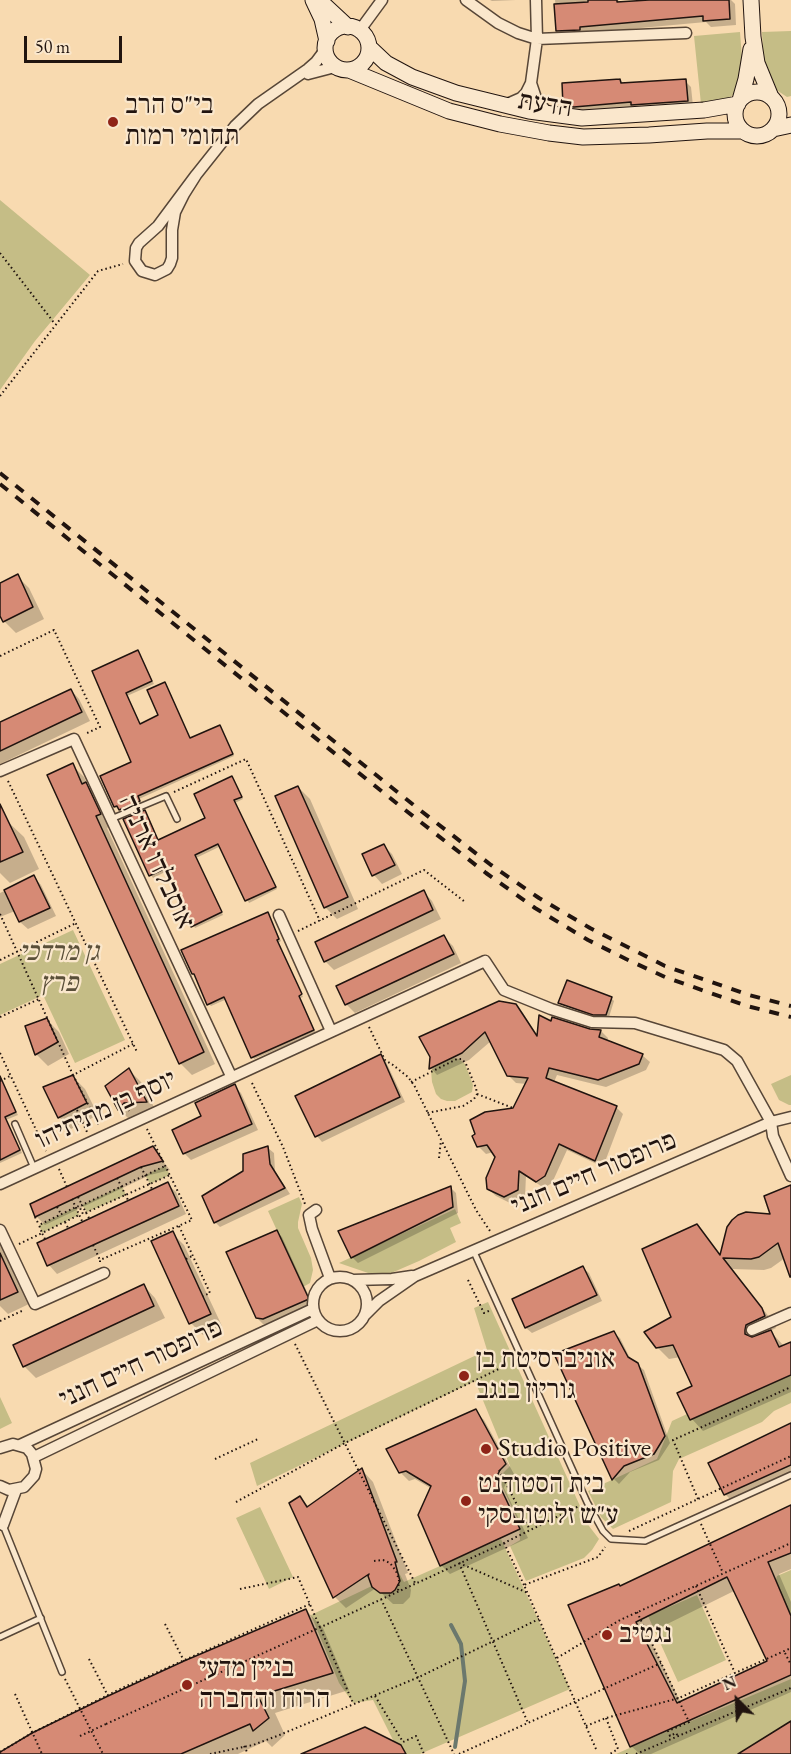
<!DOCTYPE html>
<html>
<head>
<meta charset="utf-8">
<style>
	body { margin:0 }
	#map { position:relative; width:791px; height:1754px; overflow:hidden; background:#f8dab0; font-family:"EB Garamond",serif }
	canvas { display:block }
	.north { position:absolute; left:707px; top:1670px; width:60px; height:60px; -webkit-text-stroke:4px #fae7cc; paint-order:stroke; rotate:336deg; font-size:16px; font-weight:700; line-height:24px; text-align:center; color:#21140f }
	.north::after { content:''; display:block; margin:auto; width:21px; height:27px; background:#21140f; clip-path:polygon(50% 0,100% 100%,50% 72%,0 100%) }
	.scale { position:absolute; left:24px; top:36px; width:98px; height:27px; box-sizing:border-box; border:3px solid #21140f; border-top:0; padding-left:8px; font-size:18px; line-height:21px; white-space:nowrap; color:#21140f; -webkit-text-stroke:4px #fae7cc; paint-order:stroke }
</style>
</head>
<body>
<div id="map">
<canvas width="791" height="1754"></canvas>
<div class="north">N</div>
<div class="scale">50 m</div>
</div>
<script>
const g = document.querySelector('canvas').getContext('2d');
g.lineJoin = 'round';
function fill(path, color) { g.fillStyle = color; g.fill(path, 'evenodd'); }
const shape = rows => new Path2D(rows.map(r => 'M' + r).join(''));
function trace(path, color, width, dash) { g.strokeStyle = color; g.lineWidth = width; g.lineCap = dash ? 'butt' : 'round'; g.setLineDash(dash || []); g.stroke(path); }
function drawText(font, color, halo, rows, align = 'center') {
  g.font = font + ' "EB Garamond","Frank Ruhl Libre",serif'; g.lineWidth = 4.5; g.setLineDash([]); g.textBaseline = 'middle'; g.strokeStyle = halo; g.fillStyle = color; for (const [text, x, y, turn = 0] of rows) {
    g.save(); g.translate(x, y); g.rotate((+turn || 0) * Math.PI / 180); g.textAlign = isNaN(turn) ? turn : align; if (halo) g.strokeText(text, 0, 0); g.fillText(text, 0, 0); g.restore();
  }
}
fill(shape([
	[791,31,791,96,787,97,778,91,769,82,764,70,762,32],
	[740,32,743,71,736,92,726,101,701,104,694,36],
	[0,200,90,275,35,341,0,390],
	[73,930,125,1040,75,1063,43,995,0,1015,0,964],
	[454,1058,459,1059,465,1064,473,1085,472,1092,455,1101,447,1101,441,1099,436,1094,432,1082,431,1070,439,1065],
	[791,1075,791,1105,789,1105,779,1100,771,1084],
	[165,1166,170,1175,150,1184,145,1175],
	[122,1186,126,1195,87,1212,82,1205],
	[299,1197,302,1204,298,1222,298,1228,311,1258,313,1270,310,1283,303,1287,268,1211],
	[76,1207,79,1215,42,1233,39,1225],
	[455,1209,461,1223,450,1228,456,1242,419,1261,389,1274,371,1274,339,1263],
	[488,1302,589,1526,599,1539,592,1550,584,1558,526,1581,510,1546,520,1540,519,1522,498,1478,510,1466,475,1381,257,1486,250,1463,487,1350,474,1308],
	[791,1366,791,1403,774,1411,762,1422,679,1459,673,1471,671,1502,613,1529,601,1517,588,1491,657,1459,672,1421],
	[0,1397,12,1423,0,1429],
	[260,1507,293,1577,269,1589,236,1518],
	[501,1539,570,1689,420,1754,400,1754,373,1700,353,1703,339,1683,311,1615,399,1573,404,1582],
	[791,1570,791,1627,773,1590,777,1576],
	[697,1595,726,1660,678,1682,648,1616],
	[791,1679,791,1754,616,1754,677,1727]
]), '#c5bd86');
fill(shape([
	[490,0,516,0,492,1],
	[555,0,618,0,621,3,664,0,731,0,735,4,736,25,711,27,706,22,586,33,564,36,558,30],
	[620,80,624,84,685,81,691,87,693,106,638,110,635,107,581,112,571,111,565,105],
	[17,576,29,588,44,619,16,633,4,621,0,613,0,584],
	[138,652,154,684,127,696,141,725,160,716,167,686,191,740,220,727,234,756,139,799,142,804,123,812,115,807,102,777,133,762,93,672],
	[71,690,79,699,90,721,0,764,0,724],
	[72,765,84,777,89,787,97,796,111,826,107,828,215,1064,192,1075,180,1063],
	[232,778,243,799,235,803,277,889,249,903,221,846,196,858,223,915,195,928,167,871,153,878,151,875,125,820,147,814,159,841,207,818],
	[298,787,310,799,358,909,337,919,325,907],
	[6,820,24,837,39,869,10,883,0,873,0,823],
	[383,845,392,854,402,874,382,884,374,875,364,855],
	[34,877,41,885,56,916,28,929,20,922,15,911,0,917,0,893],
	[424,892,432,901,441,919,334,970,325,961],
	[268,914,281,941,278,943,303,997,300,998,316,1033,254,1059,227,999,211,1006,209,1004],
	[444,937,453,946,461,963,355,1013,346,1004,338,987],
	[568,982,612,999,614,1001,609,1017,597,1016,562,1005,560,1003],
	[515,1006,523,1013,538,1037,551,1023,589,1031,601,1031,608,1038,607,1042,642,1055,650,1062,646,1070,606,1087,557,1075,554,1082,616,1107,623,1114,603,1167,567,1150,552,1183,544,1188,526,1176,525,1197,512,1204,496,1196,488,1189,496,1156,494,1152,486,1154,478,1146,514,1109,527,1084,516,1083,508,1075,491,1041,469,1060,437,1075,431,1068],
	[47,1020,59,1032,69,1054,48,1066,36,1054,27,1027],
	[381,1056,386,1062,405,1102,322,1142,317,1136],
	[129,1070,141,1082,157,1113,137,1114,130,1120,119,1109],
	[73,1077,85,1089,98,1115,71,1129,60,1118,45,1088],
	[234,1086,241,1093,258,1130,191,1160,184,1153,203,1117],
	[7,1094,18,1115,6,1120,22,1153,0,1163,0,1097],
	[152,1148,170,1170,150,1175,45,1225,36,1216,32,1205],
	[268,1148,274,1153,275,1171,290,1194,220,1227,215,1222,244,1172],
	[167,1184,176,1192,186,1214,57,1274,49,1265,39,1243],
	[791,1187,791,1277,785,1258,771,1268,764,1270,732,1269,773,1322,776,1328,770,1331,784,1346,791,1343,791,1392,703,1431,692,1419,694,1387,681,1357,669,1359,657,1347,673,1318,696,1226,722,1256,772,1216],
	[451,1188,456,1193,458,1213,358,1263,352,1257],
	[276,1231,282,1237,313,1305,269,1324,263,1324,257,1318],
	[172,1233,184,1245,222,1326,203,1335,191,1323],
	[0,1242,29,1304,8,1314,0,1306],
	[583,1268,589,1273,602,1301,532,1333,526,1328,513,1300],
	[144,1286,155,1298,165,1318,36,1378,24,1366],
	[614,1333,620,1338,631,1360,644,1370,670,1443,659,1460,630,1472,619,1484,614,1479,556,1355],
	[475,1411,484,1420,514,1474,508,1478,504,1488,528,1538,450,1574,441,1565,432,1489,415,1479,409,1481,400,1472],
	[791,1424,791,1477,734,1503,725,1494],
	[362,1470,373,1482,408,1573,405,1574,411,1590,410,1597,403,1604,393,1604,376,1588,346,1608,335,1597,300,1498,309,1507],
	[791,1507,791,1569,779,1574,791,1602,791,1692,651,1754,640,1754,631,1746,621,1588],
	[734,1591,769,1662,681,1703,647,1634],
	[306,1610,323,1628,349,1690,275,1713,285,1735,272,1747,266,1741,238,1754,0,1754]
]), '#0003');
trace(shape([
	[451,1625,461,1644,465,1681,455,1747]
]), '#6b786d', 4);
const building = shape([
	[588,0,617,0,617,2,649,0,729,0,730,19,703,21,703,16,580,27,580,30,556,31,554,4,588,2,588,0],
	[620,79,621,83,686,79,688,101,631,105,631,102,574,107,563,106,562,83,620,79],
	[18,574,33,607,3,622,0,616,0,583,18,574],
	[138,650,152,681,126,693,140,724,158,715,147,690,165,682,190,738,220,725,233,754,138,796,140,801,119,810,117,806,114,807,100,776,131,762,92,671,138,650],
	[71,689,82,712,0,751,0,722,71,689],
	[73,763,82,784,86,782,101,814,96,816,204,1052,179,1064,47,775,73,763],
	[232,776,242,797,234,800,276,887,245,901,218,844,195,855,222,912,191,927,164,869,149,876,123,819,145,810,158,840,205,818,194,794,232,776],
	[298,786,348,897,324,908,275,796,298,786],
	[0,804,23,852,0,862,0,804],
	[384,844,395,865,372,876,362,854,384,844],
	[34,875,50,908,19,922,4,890,34,875],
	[424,890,433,910,324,962,315,942,424,890],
	[268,912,279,939,277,940,302,994,299,996,314,1030,251,1058,224,997,207,1005,194,974,192,974,181,950,268,912],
	[444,935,454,954,345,1005,336,986,444,935],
	[567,980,612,997,606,1015,593,1015,558,1003,567,980],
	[499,1001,516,1004,537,1036,539,1015,551,1021,552,1017,590,1029,601,1030,599,1037,643,1054,639,1064,598,1080,549,1068,546,1078,617,1106,595,1161,559,1144,545,1176,536,1182,519,1171,518,1190,504,1197,487,1189,486,1178,495,1157,487,1145,477,1147,472,1136,475,1134,470,1120,485,1112,513,1108,528,1078,507,1076,485,1032,462,1053,429,1069,430,1057,419,1037,499,1001],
	[47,1018,58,1042,35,1055,25,1026,47,1018],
	[381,1054,400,1097,315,1137,295,1096,381,1054],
	[129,1068,147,1102,124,1103,118,1110,105,1086,129,1068],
	[73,1075,87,1103,58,1118,43,1087,73,1075],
	[0,1076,16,1112,5,1117,20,1150,0,1160,0,1076],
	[235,1084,252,1124,183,1154,172,1130,201,1116,195,1103,235,1084],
	[153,1146,163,1161,141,1167,35,1217,30,1204,153,1146],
	[268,1146,270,1164,285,1188,214,1223,202,1196,243,1171,243,1154,268,1146],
	[168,1182,179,1206,47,1266,37,1243,168,1182],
	[791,1185,791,1277,790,1277,778,1243,759,1257,751,1259,723,1258,762,1308,765,1316,746,1325,745,1330,745,1334,752,1337,771,1330,779,1347,791,1342,791,1375,690,1420,677,1393,692,1386,673,1345,656,1348,644,1332,671,1317,642,1249,697,1224,720,1255,727,1227,732,1220,738,1215,746,1212,770,1214,764,1196,791,1185],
	[451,1186,453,1207,351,1258,338,1231,451,1186],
	[277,1230,309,1299,263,1319,256,1318,226,1252,277,1230],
	[173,1231,211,1314,189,1324,151,1241,173,1231],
	[0,1253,18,1292,0,1300,0,1253],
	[583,1266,597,1295,525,1328,512,1299,583,1266],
	[144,1284,154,1306,23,1367,13,1345,144,1284],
	[614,1331,628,1357,638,1363,665,1436,654,1454,624,1466,612,1480,554,1354,614,1331],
	[476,1409,506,1464,500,1470,496,1478,520,1529,440,1566,418,1515,431,1486,406,1471,399,1473,386,1449,476,1409],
	[791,1423,791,1465,724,1495,708,1463,791,1423],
	[362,1468,397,1562,395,1562,400,1581,395,1590,391,1593,380,1593,372,1587,368,1576,369,1574,333,1598,289,1503,300,1496,307,1507,362,1468],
	[791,1505,791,1553,768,1562,791,1616,791,1675,630,1747,568,1605,619,1584,620,1586,791,1505],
	[727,1577,767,1661,677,1703,636,1622,727,1577],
	[306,1609,333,1673,258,1696,269,1718,253,1731,250,1724,181,1754,0,1754,0,1752,32,1733,108,1696,184,1661,306,1609],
	[791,1721,791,1754,738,1754,791,1721],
	[365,1727,401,1745,406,1754,301,1754,365,1727]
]);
fill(building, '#d68a75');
trace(building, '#21140f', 1.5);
const lane = shape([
	[111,819,166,796,177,819],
	[15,1124,34,1168],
	[474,1252,587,1502,603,1531,611,1539,645,1541,791,1475],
	[3,1525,62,1672],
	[0,1637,41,1618]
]);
const street = shape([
	[466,0,498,23,518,33,537,39,686,33],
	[360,30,382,0],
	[308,74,335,67],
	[531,83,537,101,548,113],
	[505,105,521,98,526,93,531,83,537,39,536,0],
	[196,175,184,194,175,212,172,230,172,258,170,264,167,269,155,275,142,271,135,261,136,248,139,243,158,226,196,175,235,126,258,104,308,69,316,62,325,50],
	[0,771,74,739,231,1076],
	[279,915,331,1031],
	[0,1184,485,961,504,990,551,1009,592,1022,635,1023,724,1050,737,1061,771,1122,773,1136,791,1176],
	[316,1210,309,1215,312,1229,330,1278],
	[0,1230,35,1304,104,1273],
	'313 1304a27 27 0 1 1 54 0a27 27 0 1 1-54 0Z',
	[353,1280,392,1279,412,1276],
	[364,1316,379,1301,415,1276,771,1122,791,1117],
	[752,1330,791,1313],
	[20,1445,313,1309],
	[0,1448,13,1444,27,1448,32,1454,36,1469,34,1476,24,1487,9,1490,0,1486],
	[34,1457,318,1320],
	[3,1525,16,1490]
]);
const secondary = shape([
	[313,0,322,19,327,41],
	[319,0,348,27],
	[751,0,753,37,757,63,771,97],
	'325 48a22 22 0 1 1 44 0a22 22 0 1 1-44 0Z',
	[369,47,386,63,412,77,456,93,529,111,582,118,704,110,738,104],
	[349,70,449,111,500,124,549,133,583,137,649,135,707,131,742,131],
	'735 114a22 22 0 1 1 44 0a22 22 0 1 1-44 0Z',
	[740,100,746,79,751,49],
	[773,129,791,125]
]);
trace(lane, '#574637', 8);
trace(street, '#574637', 13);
trace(secondary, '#21140f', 17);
trace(shape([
	[0,253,55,324],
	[0,396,98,271,123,264],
	[0,656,54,630,100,727,85,734],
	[8,781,137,1052],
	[174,792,246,759,320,921],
	[0,914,73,1075,133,1044],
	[298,931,424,870,465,902],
	[0,960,76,923],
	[0,1017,39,999],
	[369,1027,385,1060,393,1065,408,1077,414,1085,476,1210,490,1231],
	[0,1053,46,1151],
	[73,1075,99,1126],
	[0,1081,10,1076],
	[411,1082,457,1059,462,1059,466,1064,476,1088,477,1094,474,1099,463,1106,427,1113],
	[252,1083,283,1147,305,1204],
	[477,1094,513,1108],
	[124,1103,129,1111],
	[77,1110,87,1132],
	[439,1158,441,1140],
	[141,1167,152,1189],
	[59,1169,67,1187],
	[117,1178,128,1200],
	[78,1197,82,1205],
	[72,1199,82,1221],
	[57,1207,61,1214],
	[35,1217,39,1225],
	[89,1218,82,1205,165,1166],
	[65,1222,68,1228],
	[179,1226,210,1293,203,1296],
	[45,1239,42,1233,79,1215],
	[19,1244,42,1233,39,1225,76,1207,79,1206,83,1214,170,1175],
	[93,1245,100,1260],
	[186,1259,192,1256],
	[100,1262,100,1260,192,1220,147,1129],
	[468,1280,484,1313,491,1310],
	[0,1321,24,1310],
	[295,1344,415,1583],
	[215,1459,258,1439],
	[499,1470,530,1530],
	[698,1499,673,1440,791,1387],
	[236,1502,345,1443,507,1365],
	[701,1524,723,1573],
	[629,1531,791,1456],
	[504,1543,524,1585],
	[374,1561,383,1560,390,1563,396,1571,399,1580,398,1591],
	[459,1563,528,1723],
	[459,1563,528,1593],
	[696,1586,735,1673],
	[240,1589,298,1577,353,1703],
	[381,1599,454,1754],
	[637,1612,689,1722,668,1731,670,1736,676,1733,678,1736],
	[165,1624,184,1661],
	[785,1653,791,1665],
	[557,1658,620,1620,791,1543],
	[89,1659,108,1696],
	[65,1679,103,1754],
	[15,1694,42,1754],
	[375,1696,403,1742,416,1736,424,1754],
	[606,1718,618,1749,610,1754],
	[106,1724,321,1627,504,1543,579,1506],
	[586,1726,606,1718,679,1698,791,1648],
	[244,1746,248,1754],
	[596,1749,524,1585,598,1557,605,1547],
	[0,1752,32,1733,122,1688,310,1604],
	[210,1754,253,1745,277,1736,419,1677,539,1619],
	[459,1754,661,1663],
	[626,1754,628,1754],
	[636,1754,791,1688]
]), '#21140f', 2, [1.5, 3]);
trace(lane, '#fae7cc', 5);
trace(street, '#fae7cc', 10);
trace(secondary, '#fae7cc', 15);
trace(shape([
	[0,473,416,807,491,865,539,898,590,928,665,966,749,995,791,1006],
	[0,484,400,806,486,873,535,908,588,940,626,959,665,977,747,1006,791,1017]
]), '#21140f', 4, [10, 10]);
trace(shape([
	[80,1736,106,1724]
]), '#21140f', 2, [1.5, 3]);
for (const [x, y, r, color] of [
	[113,122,6,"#8f2418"],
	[464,1376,6,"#8f2418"],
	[486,1449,6,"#8f2418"],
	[466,1501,6,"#8f2418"],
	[607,1635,6,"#8f2418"],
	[187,1685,6,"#8f2418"]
]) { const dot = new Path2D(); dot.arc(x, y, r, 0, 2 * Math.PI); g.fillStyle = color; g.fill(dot); trace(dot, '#fae7cc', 2); }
drawText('27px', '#21140f', '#fae7cc', [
	["הדעת",545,105,9],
	["אוסבלדו ארניה",156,862,65],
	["יוסף בן מתיתיהו",106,1110,-25],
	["פרופסור חיים חנני",594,1174,-23],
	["פרופסור חיים חנני",141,1364,-25]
]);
drawText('27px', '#21140f', '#fae7cc', [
	["בי\"ס הרב",125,106],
	["תחומי רמות",125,137],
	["אוניברסיטת בן",476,1360],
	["גוריון בנגב",476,1391],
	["Studio Positive",498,1449],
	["בית הסטודנט",478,1485],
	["ע\"ש זלוטובסקי",478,1516],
	["נגטיב",619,1635],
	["בניין מדעי",199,1669],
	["הרוח והחברה",199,1700]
], 'left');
drawText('italic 27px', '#5a4f39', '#fae7cc', [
	["גן מרדכי",59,953],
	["פרץ",59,984]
]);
</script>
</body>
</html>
